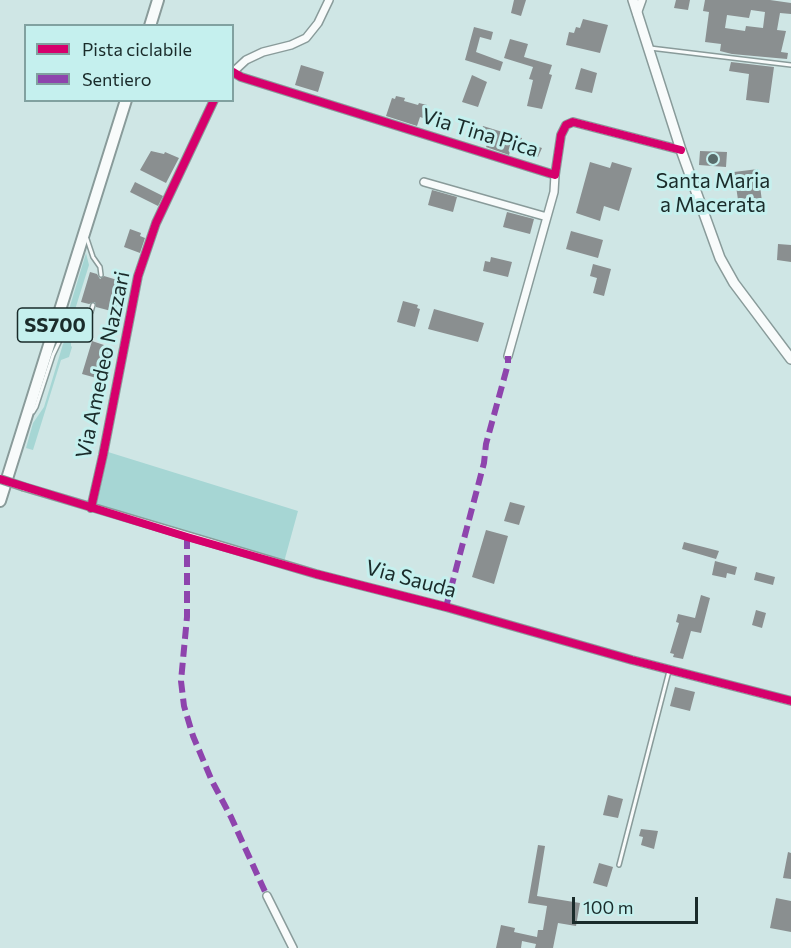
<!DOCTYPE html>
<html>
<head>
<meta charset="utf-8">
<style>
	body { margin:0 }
	#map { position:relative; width:791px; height:948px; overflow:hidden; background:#cfe6e5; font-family:Commissioner,sans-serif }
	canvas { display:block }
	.legend { position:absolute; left:24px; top:24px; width:210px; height:78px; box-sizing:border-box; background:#c5f0ee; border:2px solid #81a1a0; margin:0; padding:8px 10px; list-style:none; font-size:18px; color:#1a2b2a }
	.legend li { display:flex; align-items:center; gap:12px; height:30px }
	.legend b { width:30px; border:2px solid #81a1a0 }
	.scale { position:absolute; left:572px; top:897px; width:126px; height:27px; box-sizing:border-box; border:3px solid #1a2b2a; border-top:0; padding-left:8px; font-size:18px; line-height:21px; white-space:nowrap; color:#1a2b2a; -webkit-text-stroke:4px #c5f0ee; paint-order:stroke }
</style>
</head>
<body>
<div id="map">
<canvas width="791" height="948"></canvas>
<ul class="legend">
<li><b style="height:8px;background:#d6006c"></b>Pista ciclabile</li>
<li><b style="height:8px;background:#8e44ad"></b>Sentiero</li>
</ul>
<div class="scale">100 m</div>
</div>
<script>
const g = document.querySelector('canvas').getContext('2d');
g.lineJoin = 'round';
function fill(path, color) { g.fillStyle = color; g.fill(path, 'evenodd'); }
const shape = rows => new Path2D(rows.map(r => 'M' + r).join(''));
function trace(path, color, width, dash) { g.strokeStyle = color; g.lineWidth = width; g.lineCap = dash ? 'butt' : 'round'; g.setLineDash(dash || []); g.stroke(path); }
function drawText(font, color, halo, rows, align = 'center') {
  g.font = font + ' Commissioner,sans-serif'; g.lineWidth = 6; g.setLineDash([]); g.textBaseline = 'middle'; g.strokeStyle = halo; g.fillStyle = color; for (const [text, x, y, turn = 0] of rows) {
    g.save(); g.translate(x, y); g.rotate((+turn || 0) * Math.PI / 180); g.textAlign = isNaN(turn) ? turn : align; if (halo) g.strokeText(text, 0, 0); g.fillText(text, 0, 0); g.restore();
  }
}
fill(shape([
	[86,253,89,265,73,316,64,326],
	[73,329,80,332,81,338,71,336,71,346,72,347,69,357,61,360,33,450,26,448,33,423,44,407,63,344],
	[108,452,298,511,284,562,98,507,97,503]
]), '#a6d6d4');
fill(shape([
	[514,0,526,0,521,16,511,13],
	[676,0,690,0,688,10,674,8],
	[705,0,770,0,791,3,791,14,780,13,777,30,786,31,781,52,788,53,787,59,732,54,720,51,721,44,705,42,709,12,703,11],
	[751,10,765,12,763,28,746,26,745,31,725,28,727,15,749,18],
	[583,19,608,25,600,53,566,45,569,32,574,33,576,27,580,28],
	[474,27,493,32,491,40,480,37,476,52,503,62,500,71,465,60],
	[510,39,528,44,524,57,552,65,549,74,552,75,542,109,527,106,533,80,529,79,533,67,504,58],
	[731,62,774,67,769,103,746,100,749,74,729,71],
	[301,65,324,72,318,92,295,85],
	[581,68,597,73,592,93,575,89],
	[472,75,487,82,478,107,462,102],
	[396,96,405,98,404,101,418,105,419,103,427,105,423,118,420,117,417,126,386,116,392,98,395,99],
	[483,126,522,138,520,147,512,144,509,155,486,147,488,142,479,139],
	[533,145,542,148,538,157,530,154],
	[151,151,164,154,165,152,179,158,166,183,140,170],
	[700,151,727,152,726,167,699,165],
	[590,162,610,168,612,162,632,168,619,211,604,206,600,221,576,213],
	[758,169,763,210,740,214,734,172],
	[135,182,163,196,158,206,130,192],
	[432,190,457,197,453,212,428,205],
	[507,212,534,219,530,234,503,227],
	[130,229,141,233,140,236,145,238,140,253,124,247],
	[571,231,603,240,598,258,566,249],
	[778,244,791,245,791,262,777,260],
	[491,257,512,262,508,277,483,271,485,261,490,262],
	[593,264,611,269,604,296,593,293,597,278,590,276],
	[90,272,97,274,100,279,104,276,124,282,115,312,96,307,95,302,89,304,81,302],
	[403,301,418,305,417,308,420,309,415,327,397,322],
	[434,309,484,323,478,342,428,329],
	[92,341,113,348,104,380,82,374],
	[510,502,525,506,519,525,504,521],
	[486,530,508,536,494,584,472,577],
	[684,542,719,551,716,559,682,549],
	[715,561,737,567,735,575,727,573,726,578,712,575],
	[756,572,775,577,773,585,754,580],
	[701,595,710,598,701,633,691,631,683,659,673,657,674,654,670,653,679,623,676,622,678,614,695,618],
	[756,610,766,613,762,628,752,625],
	[675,687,695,692,690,711,670,706],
	[608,795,623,799,618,818,603,815],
	[641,829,658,831,654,849,641,845,643,837,639,836],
	[538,845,545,846,537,896,580,903,576,926,558,923,553,948,535,948,536,944,522,941,521,948,496,948,501,925,515,928,514,932,537,937,538,930,543,930,547,906,528,903],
	[788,852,791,853,791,879,783,878],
	[599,863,613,867,607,887,593,883],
	[776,898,791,901,791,932,770,928]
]), '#8a8f90');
const service = shape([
	[650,48,791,65],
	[87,239,93,257,100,267,101,275],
	[33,412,36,407,53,355,62,336,69,329,85,319,91,312,93,305],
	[619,865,669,671]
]);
const minor = shape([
	[637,14,642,0],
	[233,72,241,77,555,175,561,135,566,125,573,122,681,150],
	[232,73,246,60,263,52,291,45,306,38,318,23,329,0],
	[424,182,547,217],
	[508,356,554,192,555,175],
	[24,487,316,574,446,607,632,660,791,701],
	[91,508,103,455,138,276,156,223,214,100],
	[267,896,293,948]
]);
const secondary = shape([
	[633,0,681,150,720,258,734,283,791,359]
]);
const trunk = shape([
	[150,26,158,0],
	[0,501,126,100]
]);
trace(service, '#899b9a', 6);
trace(minor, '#899b9a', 10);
trace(secondary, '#899b9a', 12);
trace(trunk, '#899b9a', 14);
trace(service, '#f8fbfb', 3);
trace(minor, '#f8fbfb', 7);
trace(secondary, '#f8fbfb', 9);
trace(trunk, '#f8fbfb', 10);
const minorBridge = shape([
	[0,479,24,487]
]);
trace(minorBridge, '#899b9a', 10, []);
trace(minorBridge, '#f8fbfb', 7);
trace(shape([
	[187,537,187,617,181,681,184,706,193,736,212,781,231,817,267,896],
	[446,607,484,463,486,444,508,364,508,356]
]), '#8e44ad', 6, [12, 6]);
trace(shape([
	[233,72,241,77,555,175,561,135,566,125,573,122,681,150],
	[0,479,187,537,316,574,446,607,632,660,791,701],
	[91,508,103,455,138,276,156,223,214,100]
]), '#d6006c', 8);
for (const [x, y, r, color] of [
	[713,159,6,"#596c6b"]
]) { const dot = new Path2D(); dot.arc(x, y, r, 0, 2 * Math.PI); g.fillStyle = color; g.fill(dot); trace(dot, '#c5f0ee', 2); }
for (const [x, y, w] of [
	[55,325,75]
]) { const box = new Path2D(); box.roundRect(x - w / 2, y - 17, w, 34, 4.5); g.fillStyle = '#c5f0ee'; g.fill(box); trace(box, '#1a2b2a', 1.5); }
drawText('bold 20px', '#1a2b2a', null, [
	["SS700",55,325]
]);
drawText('21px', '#1a2b2a', '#c5f0ee', [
	["Via Tina Pica",480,133,17],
	["Via Amedeo Nazzari",103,365,-78],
	["Via Sauda",411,579,15]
]);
drawText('21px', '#1a2b2a', '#c5f0ee', [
	["Santa Maria",713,181],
	["a Macerata",713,205]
]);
</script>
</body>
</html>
